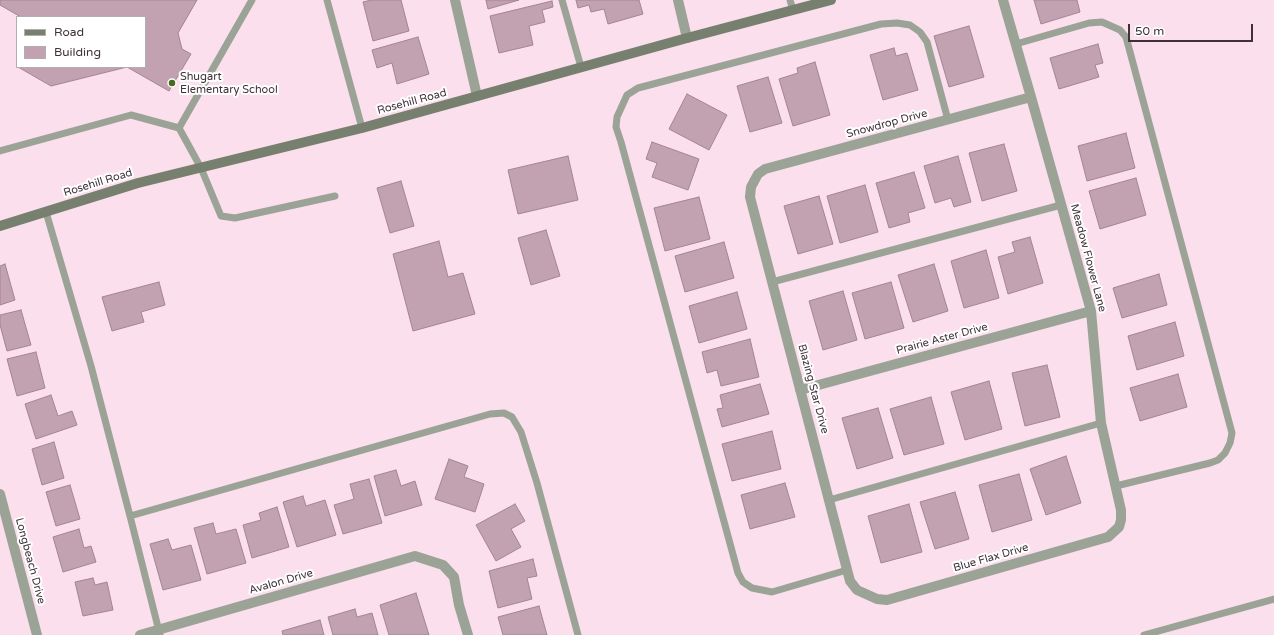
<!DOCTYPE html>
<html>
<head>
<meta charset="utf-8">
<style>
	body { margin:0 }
	#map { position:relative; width:1274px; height:635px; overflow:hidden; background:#fbdfec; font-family:"Varela Round",sans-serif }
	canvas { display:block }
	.legend { position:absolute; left:16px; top:16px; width:130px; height:52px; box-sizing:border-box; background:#fff; border:1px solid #b2adaf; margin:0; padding:5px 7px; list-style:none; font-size:12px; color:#3f3138 }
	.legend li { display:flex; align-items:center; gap:8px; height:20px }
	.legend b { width:20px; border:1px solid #b2adaf }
	.scale { position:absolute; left:1128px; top:24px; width:125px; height:18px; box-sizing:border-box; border:2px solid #3f3138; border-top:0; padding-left:5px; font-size:12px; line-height:14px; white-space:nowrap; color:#3f3138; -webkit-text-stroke:3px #fff; paint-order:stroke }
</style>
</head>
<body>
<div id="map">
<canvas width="1274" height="635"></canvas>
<ul class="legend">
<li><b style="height:5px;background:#77806e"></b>Road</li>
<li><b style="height:11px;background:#c2a2b1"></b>Building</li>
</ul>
<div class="scale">50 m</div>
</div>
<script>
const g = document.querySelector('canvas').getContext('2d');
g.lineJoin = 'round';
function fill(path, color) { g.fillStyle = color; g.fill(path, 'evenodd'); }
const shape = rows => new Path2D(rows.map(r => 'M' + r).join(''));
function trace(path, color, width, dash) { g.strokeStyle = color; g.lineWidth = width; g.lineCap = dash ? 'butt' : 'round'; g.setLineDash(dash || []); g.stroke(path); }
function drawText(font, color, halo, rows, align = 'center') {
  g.font = font + ' "Varela Round",sans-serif'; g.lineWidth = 4; g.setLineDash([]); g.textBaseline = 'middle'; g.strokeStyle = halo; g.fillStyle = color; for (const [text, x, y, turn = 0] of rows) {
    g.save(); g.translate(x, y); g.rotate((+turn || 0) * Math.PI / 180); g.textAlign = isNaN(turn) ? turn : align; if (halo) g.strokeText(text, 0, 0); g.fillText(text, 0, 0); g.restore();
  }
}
const building = shape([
	[0,0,197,0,178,33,182,49,191,54,169,91,127,67,51,86,18,67,145,67,145,17,21,17,0,5,0,0],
	[371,0,401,0,409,31,373,41,363,2,371,0],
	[486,0,519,0,488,9,486,0],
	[576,0,639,0,643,14,608,24,604,9,591,12,589,5,578,8,576,0],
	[1034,0,1077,0,1080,12,1041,24,1034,0],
	[552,1,553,7,542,10,545,22,529,26,533,45,499,53,490,16,552,1],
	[969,26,984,77,949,87,934,36,969,26],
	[418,37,429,74,397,84,392,63,377,68,372,50,418,37],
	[1098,44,1103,63,1095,65,1099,77,1059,89,1050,58,1098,44],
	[894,48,896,56,907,53,918,90,883,100,870,55,894,48],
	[815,62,830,115,793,126,779,79,798,73,797,68,815,62],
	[768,77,782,123,750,132,737,86,768,77],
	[687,94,727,115,709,150,669,129,687,94],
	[1126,133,1135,168,1087,181,1078,146,1126,133],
	[652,142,699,159,688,190,652,177,657,163,646,159,652,142],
	[1004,144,1017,191,982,201,969,153,1004,144],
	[568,156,578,200,518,214,508,170,568,156],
	[958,156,971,202,954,207,951,198,935,203,924,166,958,156],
	[914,172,925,208,908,213,910,222,889,228,876,183,914,172],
	[1136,178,1146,215,1100,229,1089,191,1136,178],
	[401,181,414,226,390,233,377,188,401,181],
	[865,185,878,232,840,243,827,196,865,185],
	[819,196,833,244,798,254,784,206,819,196],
	[699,197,710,239,665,251,654,208,699,197],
	[546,230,560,276,531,285,518,238,546,230],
	[1030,237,1043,283,1008,294,998,257,1015,252,1012,242,1030,237],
	[439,241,448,277,463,273,475,314,413,331,393,254,439,241],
	[724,242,734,278,685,292,675,256,724,242],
	[986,250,999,298,964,308,951,261,986,250],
	[5,264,15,300,0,305,0,266,5,264],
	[934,264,948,311,913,322,898,275,934,264],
	[1159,274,1167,305,1122,318,1113,288,1159,274],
	[159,282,165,305,141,312,144,322,112,331,102,297,159,282],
	[891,282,904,328,865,339,852,293,891,282],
	[843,291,857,340,823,350,809,301,843,291],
	[737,292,747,329,699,343,689,306,737,292],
	[21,310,31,345,7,351,0,325,0,315,21,310],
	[1175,322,1184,356,1137,370,1128,336,1175,322],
	[750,339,759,377,721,386,717,370,707,373,702,352,750,339],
	[36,352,45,388,17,396,7,359,36,352],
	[1047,365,1060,417,1025,426,1012,373,1047,365],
	[1178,374,1187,407,1140,421,1130,388,1178,374],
	[989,381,1002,429,965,440,951,392,989,381],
	[760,384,769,414,722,427,717,409,723,408,720,395,760,384],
	[51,395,58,416,72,411,77,425,36,439,25,404,51,395],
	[931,397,944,444,904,455,890,409,931,397],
	[878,408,893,458,857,469,842,418,878,408],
	[772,431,781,469,732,481,722,444,772,431],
	[54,442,64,478,42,485,32,449,54,442],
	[1066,456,1081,503,1046,515,1030,469,1066,456],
	[449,459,468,466,464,477,484,484,475,512,435,499,449,459],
	[396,470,401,486,415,481,422,505,385,516,374,476,396,470],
	[1019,474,1032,520,992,532,979,485,1019,474],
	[369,479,382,523,343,534,334,505,354,499,350,484,369,479],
	[785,483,795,517,750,529,741,495,785,483],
	[70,485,80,519,56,526,46,492,70,485],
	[955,492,969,539,935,549,920,502,955,492],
	[303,496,306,506,325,500,336,535,297,547,283,502,303,496],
	[515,504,525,521,511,529,521,547,496,561,476,525,515,504],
	[909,504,922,552,881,563,868,516,909,504],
	[277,507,289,547,252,558,243,525,261,520,259,513,277,507],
	[213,523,216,534,236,529,246,563,207,574,194,528,213,523],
	[79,529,84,548,91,546,96,562,63,572,53,537,79,529],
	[168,539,172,550,191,545,201,580,163,590,150,544,168,539],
	[533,559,537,576,527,578,532,599,498,608,489,571,533,559],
	[93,578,95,585,107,582,113,610,83,616,75,582,93,578],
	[416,593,429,635,389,635,380,605,416,593],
	[539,606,547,635,503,635,498,617,539,606],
	[355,609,357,617,372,613,378,635,333,635,328,617,355,609],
	[320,620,324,635,283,635,282,631,320,620]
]);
fill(building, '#c2a2b1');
trace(building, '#a38493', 1);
trace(shape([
	[327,0,362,128],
	[562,0,581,67],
	[790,0,793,10],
	[1016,44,1089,23,1102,22,1120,30,1126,37,1232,433,1230,443,1225,453,1218,460,1210,463,1116,486],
	[179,128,252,0],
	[0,151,131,115,179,128,201,168,221,216,235,218,335,196],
	[46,212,91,366,130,516,490,414,504,413,512,417,521,432,537,483,578,635],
	[772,282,1061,205],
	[829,500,1101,423],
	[130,516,160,635],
	[847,570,772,592,752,588,743,582,738,573,621,142,616,127,617,117,627,95,638,88,881,24,897,23,910,25,920,32,927,42,948,120],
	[1144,635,1274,599]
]), '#9ba296', 7);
trace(shape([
	[455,0,477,96],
	[678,0,687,38],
	[1003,0,1031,97,1091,311,1101,423,1121,510,1121,520,1119,527,1108,537,887,600,877,599,857,590,850,581,750,197,751,187,758,174,765,169,1031,97],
	[800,390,1091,311],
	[0,494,37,635],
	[140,635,415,556,443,565,454,577,459,605,468,635]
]), '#9ba296', 10);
trace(shape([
	[0,226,138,183,362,128,687,38,831,0]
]), '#77806e', 10);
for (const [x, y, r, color] of [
	[172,83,4,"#486920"]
]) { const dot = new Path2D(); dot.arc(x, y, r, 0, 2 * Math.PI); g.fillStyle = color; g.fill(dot); trace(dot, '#fff', 1.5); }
drawText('11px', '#3f3138', '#fff', [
	["Shugart",180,77],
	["Elementary School",180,90]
], 'left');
drawText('11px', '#3f3138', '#fff', [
	["Rosehill Road",412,102,-15],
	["Snowdrop Drive",887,124,-15],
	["Rosehill Road",98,183,-17],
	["Meadow Flower Lane",1088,258,75],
	["Prairie Aster Drive",942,339,-15],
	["Blazing Star Drive",813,389,75],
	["Blue Flax Drive",991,558,-16],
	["Longbeach Drive",30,561,75],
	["Avalon Drive",281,582,-16]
]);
</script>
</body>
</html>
